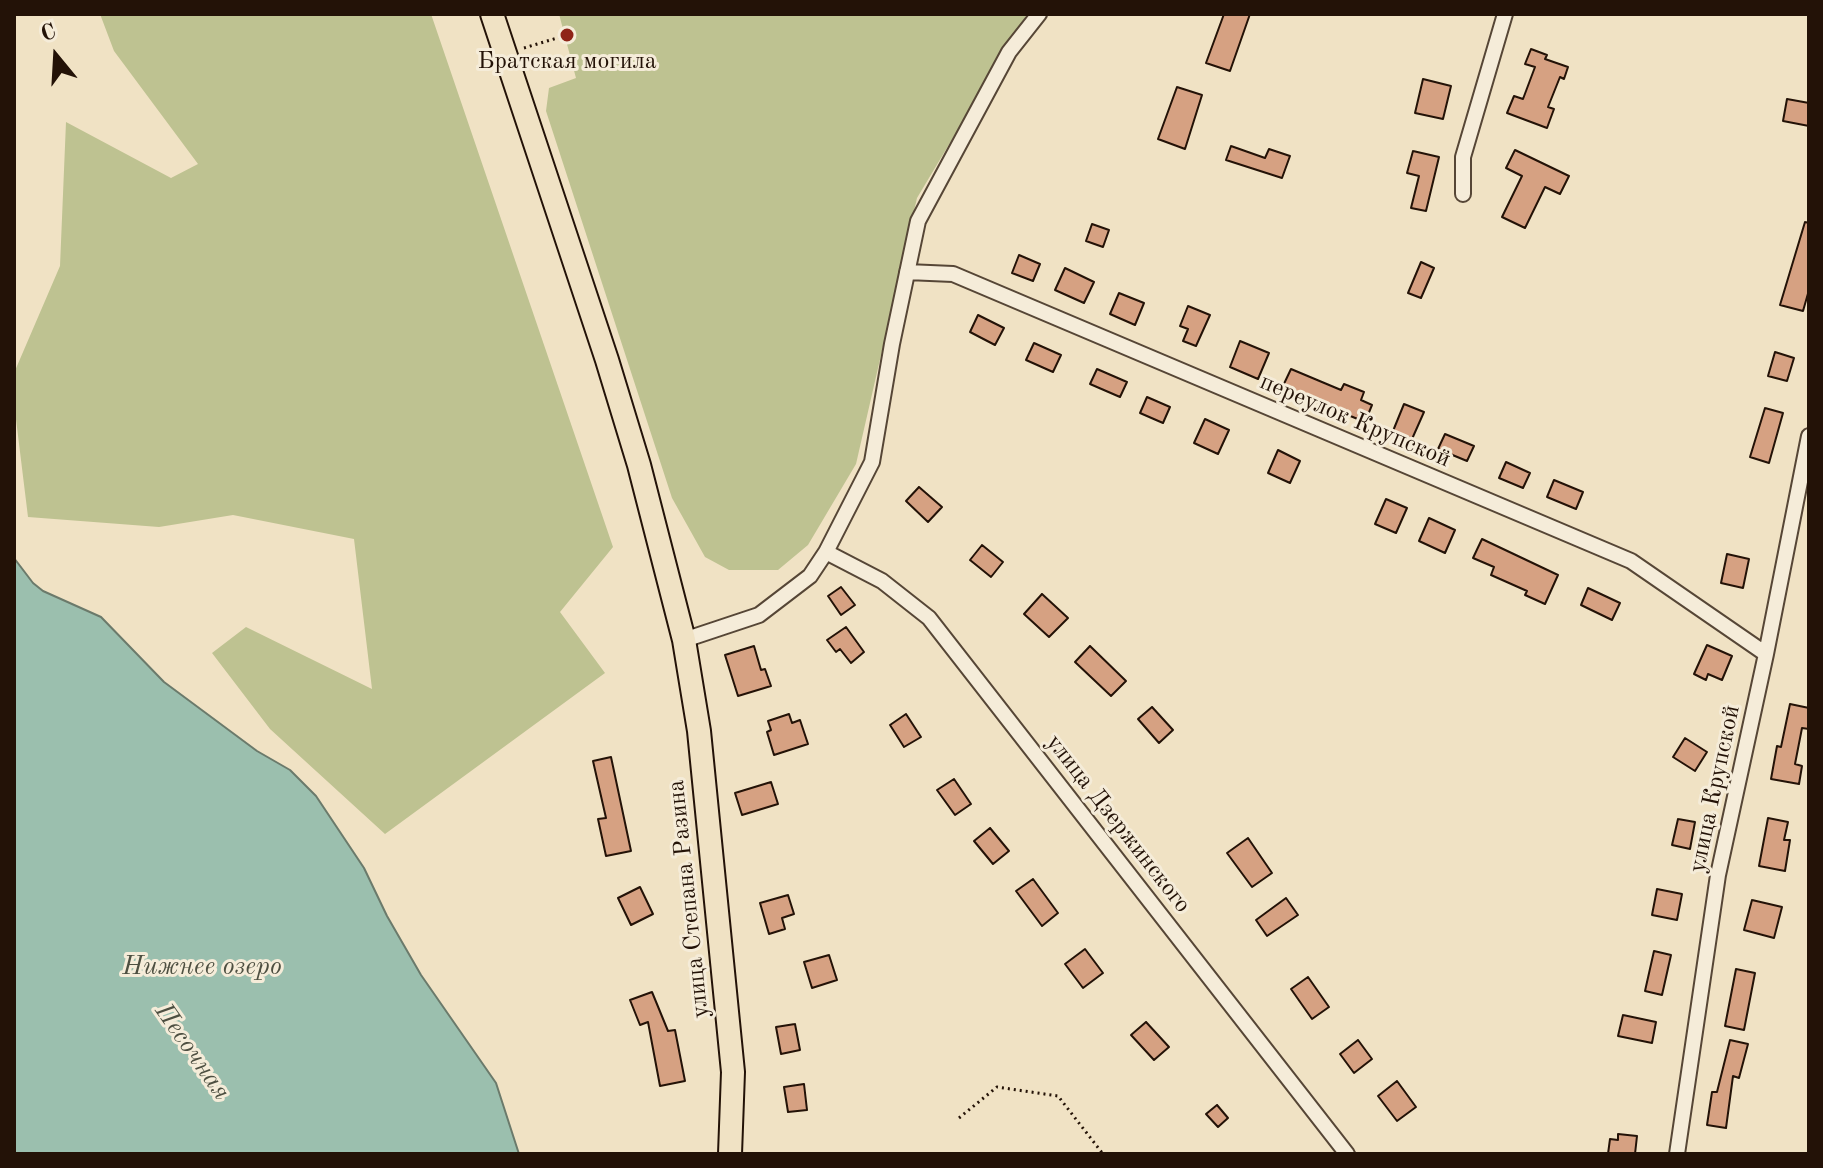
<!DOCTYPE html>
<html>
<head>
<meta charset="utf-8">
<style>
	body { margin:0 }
	#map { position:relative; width:1823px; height:1168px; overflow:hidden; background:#f0e2c4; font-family:"Old Standard TT",serif }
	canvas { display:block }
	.frame { position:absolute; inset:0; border:16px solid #231207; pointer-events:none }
	.north { position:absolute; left:16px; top:16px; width:80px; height:80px; -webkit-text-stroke:6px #f5ecd9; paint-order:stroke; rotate:342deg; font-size:22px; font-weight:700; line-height:32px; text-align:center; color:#231207 }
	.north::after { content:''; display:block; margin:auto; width:28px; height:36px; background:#231207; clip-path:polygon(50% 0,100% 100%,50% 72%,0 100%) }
</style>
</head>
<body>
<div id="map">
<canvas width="1823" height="1168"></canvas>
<div class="frame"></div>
<div class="north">С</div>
</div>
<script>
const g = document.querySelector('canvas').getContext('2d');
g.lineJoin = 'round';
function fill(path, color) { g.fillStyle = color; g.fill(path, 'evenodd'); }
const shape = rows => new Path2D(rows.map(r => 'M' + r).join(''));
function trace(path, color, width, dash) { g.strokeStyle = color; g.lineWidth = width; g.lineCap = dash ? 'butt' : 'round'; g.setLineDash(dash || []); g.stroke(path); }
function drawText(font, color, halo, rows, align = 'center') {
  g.font = font + ' "Old Standard TT",serif'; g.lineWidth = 6; g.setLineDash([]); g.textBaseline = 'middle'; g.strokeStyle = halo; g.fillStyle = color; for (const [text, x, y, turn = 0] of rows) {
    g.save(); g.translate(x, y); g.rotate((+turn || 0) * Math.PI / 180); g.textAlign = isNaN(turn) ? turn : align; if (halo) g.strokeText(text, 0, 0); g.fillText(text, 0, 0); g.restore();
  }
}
fill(shape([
	[100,14,431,14,613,547,560,612,605,673,385,834,270,729,212,653,246,627,372,689,354,539,233,515,159,527,28,517,14,403,14,373,60,266,66,122,171,178,198,164,114,51],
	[559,14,1027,14,917,198,856,464,808,545,778,570,729,570,705,557,672,498,546,111,549,88,576,78]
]), '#bec291');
const water = shape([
	[14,558,33,583,43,591,101,617,164,682,257,751,290,770,316,796,364,868,387,916,421,975,496,1083,519,1154,14,1154,14,558]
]);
fill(water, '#9bbfae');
trace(water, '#6b7a6b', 2);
const building = shape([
	[1224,14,1250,14,1230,71,1206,63,1224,14],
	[1531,49,1547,55,1545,59,1568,67,1564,79,1560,77,1548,107,1554,109,1547,128,1507,113,1514,96,1523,99,1535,67,1525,64,1531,49],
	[1423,79,1451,86,1443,119,1415,113,1423,79],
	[1177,87,1202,95,1185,149,1158,139,1177,87],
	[1787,99,1809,103,1809,126,1783,121,1787,99],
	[1231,146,1265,158,1269,149,1290,156,1282,178,1226,160,1231,146],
	[1515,150,1569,176,1560,194,1545,187,1525,228,1502,217,1522,176,1506,168,1515,150],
	[1413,151,1439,157,1426,211,1411,208,1419,176,1407,173,1413,151],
	[1805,222,1809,223,1809,290,1803,311,1780,305,1805,222],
	[1092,224,1109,230,1103,247,1086,241,1092,224],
	[1019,255,1040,264,1033,281,1012,273,1019,255],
	[1421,262,1434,268,1421,298,1408,293,1421,262],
	[1065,268,1094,282,1084,303,1055,290,1065,268],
	[1119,293,1144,303,1135,325,1110,314,1119,293],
	[1188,306,1210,315,1196,346,1183,341,1188,329,1180,326,1188,306],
	[978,315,1004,328,995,345,970,332,978,315],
	[1240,341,1269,353,1258,379,1230,367,1240,341],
	[1034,343,1061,355,1053,372,1026,360,1034,343],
	[1775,352,1794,358,1787,381,1768,376,1775,352],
	[1097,369,1127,382,1120,397,1090,384,1097,369],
	[1291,369,1341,390,1344,384,1364,392,1361,400,1372,405,1365,422,1282,388,1291,369],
	[1147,397,1170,407,1163,423,1140,413,1147,397],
	[1404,404,1424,412,1412,439,1393,431,1404,404],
	[1765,408,1783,413,1769,463,1750,457,1765,408],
	[1205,419,1229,430,1218,454,1194,443,1205,419],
	[1445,434,1474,446,1467,461,1438,449,1445,434],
	[1278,450,1300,461,1290,483,1268,473,1278,450],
	[1506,462,1530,473,1523,488,1499,478,1506,462],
	[1554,480,1583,492,1576,509,1547,497,1554,480],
	[919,487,942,507,928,522,906,501,919,487],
	[1386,499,1407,508,1396,533,1375,524,1386,499],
	[1429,518,1455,530,1445,553,1419,541,1429,518],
	[1482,539,1558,575,1545,604,1525,595,1527,591,1491,575,1494,567,1473,558,1482,539],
	[982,545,1003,562,991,577,970,560,982,545],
	[1727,554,1749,559,1743,588,1721,583,1727,554],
	[841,587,855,605,841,615,828,596,841,587],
	[1588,588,1620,603,1612,620,1581,605,1588,588],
	[1042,594,1068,618,1049,637,1024,614,1042,594],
	[846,627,864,652,851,663,840,649,836,652,827,640,846,627],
	[1707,645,1732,656,1722,680,1708,674,1706,680,1694,674,1707,645],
	[754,646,761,670,765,669,771,686,738,696,725,655,754,646],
	[1090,646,1126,681,1111,696,1075,662,1090,646],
	[1790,704,1809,708,1809,729,1802,728,1795,764,1802,766,1799,784,1771,779,1777,746,1781,747,1790,704],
	[1152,707,1173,730,1159,743,1138,719,1152,707],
	[789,714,792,723,800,720,808,744,774,755,767,732,771,730,768,721,789,714],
	[906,714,921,737,904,747,890,725,906,714],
	[1685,738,1707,752,1695,771,1673,757,1685,738],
	[611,757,631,851,606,856,598,819,606,818,593,761,611,757],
	[954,779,971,804,955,815,937,790,954,779],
	[771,782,778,804,742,815,735,793,771,782],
	[1768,818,1788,822,1784,840,1790,840,1785,871,1759,866,1768,818],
	[1678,819,1695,822,1690,849,1672,845,1678,819],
	[990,828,1009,851,993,864,974,841,990,828],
	[1248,838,1272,873,1252,887,1227,853,1248,838],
	[1033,879,1058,913,1042,926,1016,891,1033,879],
	[640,887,653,914,631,925,618,898,640,887],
	[1657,889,1682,894,1677,920,1652,915,1657,889],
	[788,895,794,914,782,918,785,929,769,934,760,903,788,895],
	[1286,898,1298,915,1267,936,1256,920,1286,898],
	[1752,900,1782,907,1774,938,1744,930,1752,900],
	[1085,949,1103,973,1083,988,1065,964,1085,949],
	[1654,951,1671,955,1662,995,1645,991,1654,951],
	[829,955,837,980,812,988,804,962,829,955],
	[1736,969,1755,973,1744,1030,1725,1026,1736,969],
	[1308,977,1329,1007,1312,1019,1291,989,1308,977],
	[652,992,668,1031,675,1030,685,1081,660,1086,648,1022,640,1025,630,1000,652,992],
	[1623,1015,1656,1022,1652,1043,1618,1036,1623,1015],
	[1146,1022,1169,1047,1154,1060,1131,1035,1146,1022],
	[795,1024,800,1050,781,1054,776,1027,795,1024],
	[1358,1040,1372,1059,1354,1073,1340,1054,1358,1040],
	[1730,1040,1748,1044,1739,1078,1733,1076,1726,1128,1707,1125,1712,1092,1717,1092,1730,1040],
	[1397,1081,1416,1107,1397,1121,1378,1096,1397,1081],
	[804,1084,807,1110,788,1112,784,1087,804,1084],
	[1217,1105,1228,1118,1218,1127,1206,1114,1217,1105],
	[1618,1134,1637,1136,1635,1154,1608,1154,1610,1139,1618,1140,1618,1134]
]);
fill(building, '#d6a182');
trace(building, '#231207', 2);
const street = shape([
	[1463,194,1463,157,1505,14],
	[907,272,953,274,1631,561,1766,654],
	[826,552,882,581,929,618,1347,1154],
	[684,640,759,615,810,576,826,552,872,462,892,344,918,221,1009,52,1039,14],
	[1677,1154,1718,875,1766,654,1809,436]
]);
const primary = shape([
	[492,14,607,360,639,465,684,640,699,731,733,1072,730,1154]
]);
trace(street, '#564636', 18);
trace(primary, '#231207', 26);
trace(shape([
	[524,48,567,35],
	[959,1118,997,1087,1058,1096,1103,1154]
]), '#231207', 3, [2, 4]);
trace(street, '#f5ecd9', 14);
trace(primary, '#f0e2c4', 22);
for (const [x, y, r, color] of [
	[567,35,8,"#8f2418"]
]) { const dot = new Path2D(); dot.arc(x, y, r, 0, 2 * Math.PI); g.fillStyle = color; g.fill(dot); trace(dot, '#f5ecd9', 3); }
drawText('24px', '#231207', '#f5ecd9', [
	["Братская могила",567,62]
]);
drawText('24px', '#231207', '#f5ecd9', [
	["переулок Крупской",1355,421,23],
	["улица Крупской",1715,789,-78],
	["улица Дзержинского",1118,824,52],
	["улица Степана Разина",689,899,-96]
]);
drawText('italic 26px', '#4d4f41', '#f5ecd9', [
	["Нижнее озеро",202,967],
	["Песочная",192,1052,55]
]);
</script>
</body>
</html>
